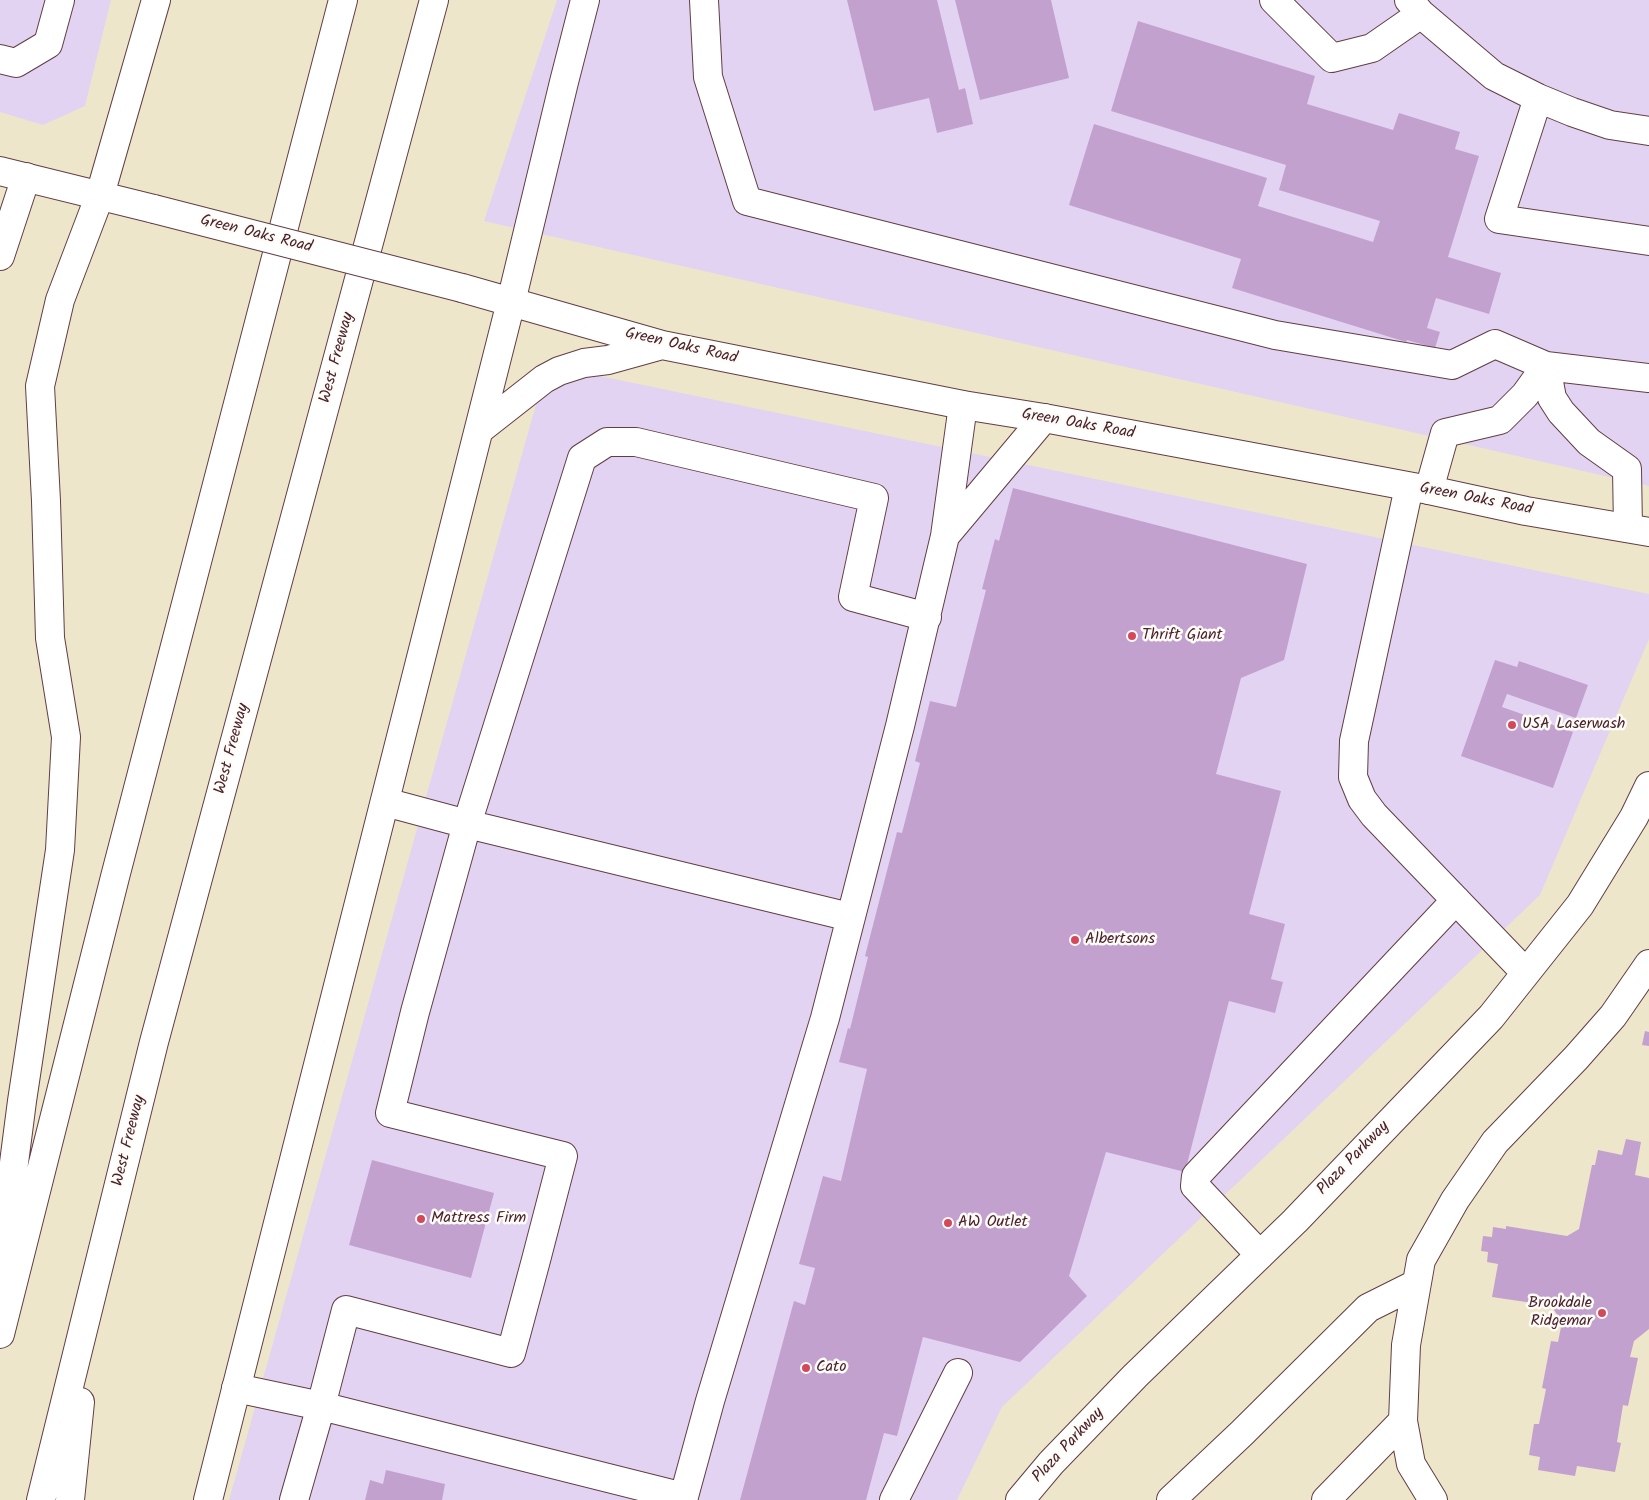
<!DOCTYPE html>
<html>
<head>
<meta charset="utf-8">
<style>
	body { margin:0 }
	canvas { display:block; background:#eee6ca }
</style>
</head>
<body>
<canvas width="1649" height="1500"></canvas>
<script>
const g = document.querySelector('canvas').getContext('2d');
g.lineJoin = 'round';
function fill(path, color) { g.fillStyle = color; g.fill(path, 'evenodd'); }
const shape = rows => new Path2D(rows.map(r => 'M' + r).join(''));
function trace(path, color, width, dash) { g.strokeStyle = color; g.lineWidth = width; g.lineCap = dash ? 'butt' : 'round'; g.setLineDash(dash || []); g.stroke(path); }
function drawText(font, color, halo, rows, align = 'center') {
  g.font = font + ' Kalam,sans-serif'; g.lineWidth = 5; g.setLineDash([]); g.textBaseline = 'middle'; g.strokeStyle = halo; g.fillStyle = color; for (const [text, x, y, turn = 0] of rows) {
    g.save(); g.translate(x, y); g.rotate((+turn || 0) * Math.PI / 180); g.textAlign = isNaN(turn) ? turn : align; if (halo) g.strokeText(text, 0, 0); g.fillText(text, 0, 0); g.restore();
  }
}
fill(shape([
	[0,0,111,0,85,106,43,125,0,112],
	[557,0,1649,0,1649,486,484,221],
	[547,365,1649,594,1649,639,1540,895,1002,1407,957,1500,229,1500]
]), '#e3d3f2');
fill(shape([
	[847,0,937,0,959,90,965,88,973,124,937,133,929,98,874,111],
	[955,0,1051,0,1069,78,980,100],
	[1138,21,1315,76,1307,104,1393,130,1399,113,1460,132,1455,149,1479,156,1448,257,1501,273,1489,314,1436,298,1427,328,1440,332,1435,348,1407,340,1406,342,1232,288,1241,259,1069,205,1094,124,1267,178,1258,206,1373,242,1380,221,1279,190,1286,165,1111,111],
	[1013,488,1307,564,1284,660,1241,678,1216,774,1281,791,1249,914,1285,924,1271,979,1283,982,1275,1013,1229,1001,1185,1172,1106,1152,1069,1276,1087,1296,1020,1362,923,1337,897,1436,884,1433,866,1500,740,1500,794,1301,805,1305,815,1268,799,1264,823,1176,841,1181,867,1069,839,1062,848,1028,850,1029,868,957,865,956,897,832,902,833,920,763,915,761,930,701,956,707,986,590,982,589,995,539,999,541],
	[1495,660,1517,667,1519,661,1588,685,1576,718,1507,694,1502,707,1573,732,1553,788,1461,756],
	[1645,1031,1649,1032,1649,1046,1642,1045],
	[1626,1139,1641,1142,1635,1175,1649,1178,1649,1329,1634,1341,1630,1357,1638,1358,1628,1406,1623,1405,1617,1442,1621,1443,1615,1472,1577,1466,1575,1476,1538,1470,1540,1457,1529,1455,1534,1424,1539,1424,1546,1389,1542,1388,1551,1341,1558,1342,1562,1322,1550,1304,1533,1301,1533,1303,1492,1297,1498,1264,1487,1262,1488,1252,1481,1251,1483,1236,1492,1237,1493,1227,1506,1229,1506,1226,1567,1236,1579,1229,1592,1165,1595,1165,1598,1150,1622,1155],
	[372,1160,494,1193,471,1278,349,1245],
	[386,1470,445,1484,442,1500,365,1500,370,1480,383,1484]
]), '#c3a1cf');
const minor = shape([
	[704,0,708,77,747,201,1275,335,1452,365,1495,344,1546,366,1649,378],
	[1274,0,1332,58,1372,48,1421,14],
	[1409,0,1421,14,1494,76,1538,98,1572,112,1610,125,1649,131],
	[0,59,16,63,48,44,60,0],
	[1538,98,1499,219,1649,241],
	[0,256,26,177],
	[511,302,564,82,585,0],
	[1409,487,1354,741,1353,777,1362,799,1374,815,1526,973],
	[1429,490,1445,433,1500,420,1525,395,1546,366,1552,398,1561,412,1589,442,1627,469,1628,528],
	[945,536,1044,418],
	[850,917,467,824,582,458,607,442,636,442,874,498,853,597,927,617],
	[1260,1255,1195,1186,1196,1176,1456,900],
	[236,1388,321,1406,346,1310,511,1353,536,1260,563,1156,390,1113,415,1012,467,824,385,802],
	[294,1500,321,1406,684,1497],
	[683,1500,710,1401,825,1018,900,726,945,536,963,405],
	[894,1500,958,1373],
	[1020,1500,1051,1463,1135,1376,1295,1221,1491,1017,1580,905,1634,817,1649,786],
	[1171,1500,1242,1433,1368,1308,1416,1284],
	[1326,1500,1403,1421],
	[1433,1500,1411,1464,1403,1421,1406,1345,1421,1260,1455,1200,1495,1142,1576,1058,1613,1016,1649,964]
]);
const major = shape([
	[0,171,154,209],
	[100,195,156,0],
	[462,288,662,345,963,405,1044,418,1429,490,1526,511,1649,532],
	[479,430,544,379,559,371,584,363,608,360,662,345],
	[208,1500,511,302]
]);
const highway = shape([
	[0,1271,22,1101,60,850,66,737,50,638,46,501,40,386,60,300,100,195],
	[0,1334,115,877,343,0],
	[41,1500,154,1042,434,0],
	[70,1500,80,1402]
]);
trace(minor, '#633d43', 30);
trace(major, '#633d43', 30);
trace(highway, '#633d43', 30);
trace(minor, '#fff', 28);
trace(major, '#fff', 28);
trace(highway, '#fff', 28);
const majorBridge = shape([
	[154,209,462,288]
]);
trace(majorBridge, '#633d43', 30, []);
trace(majorBridge, '#fff', 28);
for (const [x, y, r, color] of [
	[1132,636,5,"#d1495b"],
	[1512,725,5,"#d1495b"],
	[1075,940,5,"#d1495b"],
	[421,1219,5,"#d1495b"],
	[948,1223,5,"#d1495b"],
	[1602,1313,5,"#d1495b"],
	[806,1368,5,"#d1495b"]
]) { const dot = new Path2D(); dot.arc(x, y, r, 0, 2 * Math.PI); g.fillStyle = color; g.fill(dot); trace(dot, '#fdfcf7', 2); }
drawText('16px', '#4a1f2b', '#fdfcf7', [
	["Green Oaks Road",256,235,14],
	["Green Oaks Road",681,347,13],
	["West Freeway",338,358,-75],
	["Green Oaks Road",1078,425,10],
	["Green Oaks Road",1476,500,11],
	["West Freeway",233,749,-75],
	["West Freeway",130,1141,-76],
	["Plaza Parkway",1354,1159,-46],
	["Plaza Parkway",1069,1446,-47]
]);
drawText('16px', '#4a1f2b', '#fdfcf7', [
	["Thrift Giant",1142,636],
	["USA Laserwash",1522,725],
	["Albertsons",1085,940],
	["Mattress Firm",431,1219],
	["AW Outlet",958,1223],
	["Brookdale",1592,1304,"right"],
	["Ridgemar",1592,1322,"right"],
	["Cato",816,1368]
], 'left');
</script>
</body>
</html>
